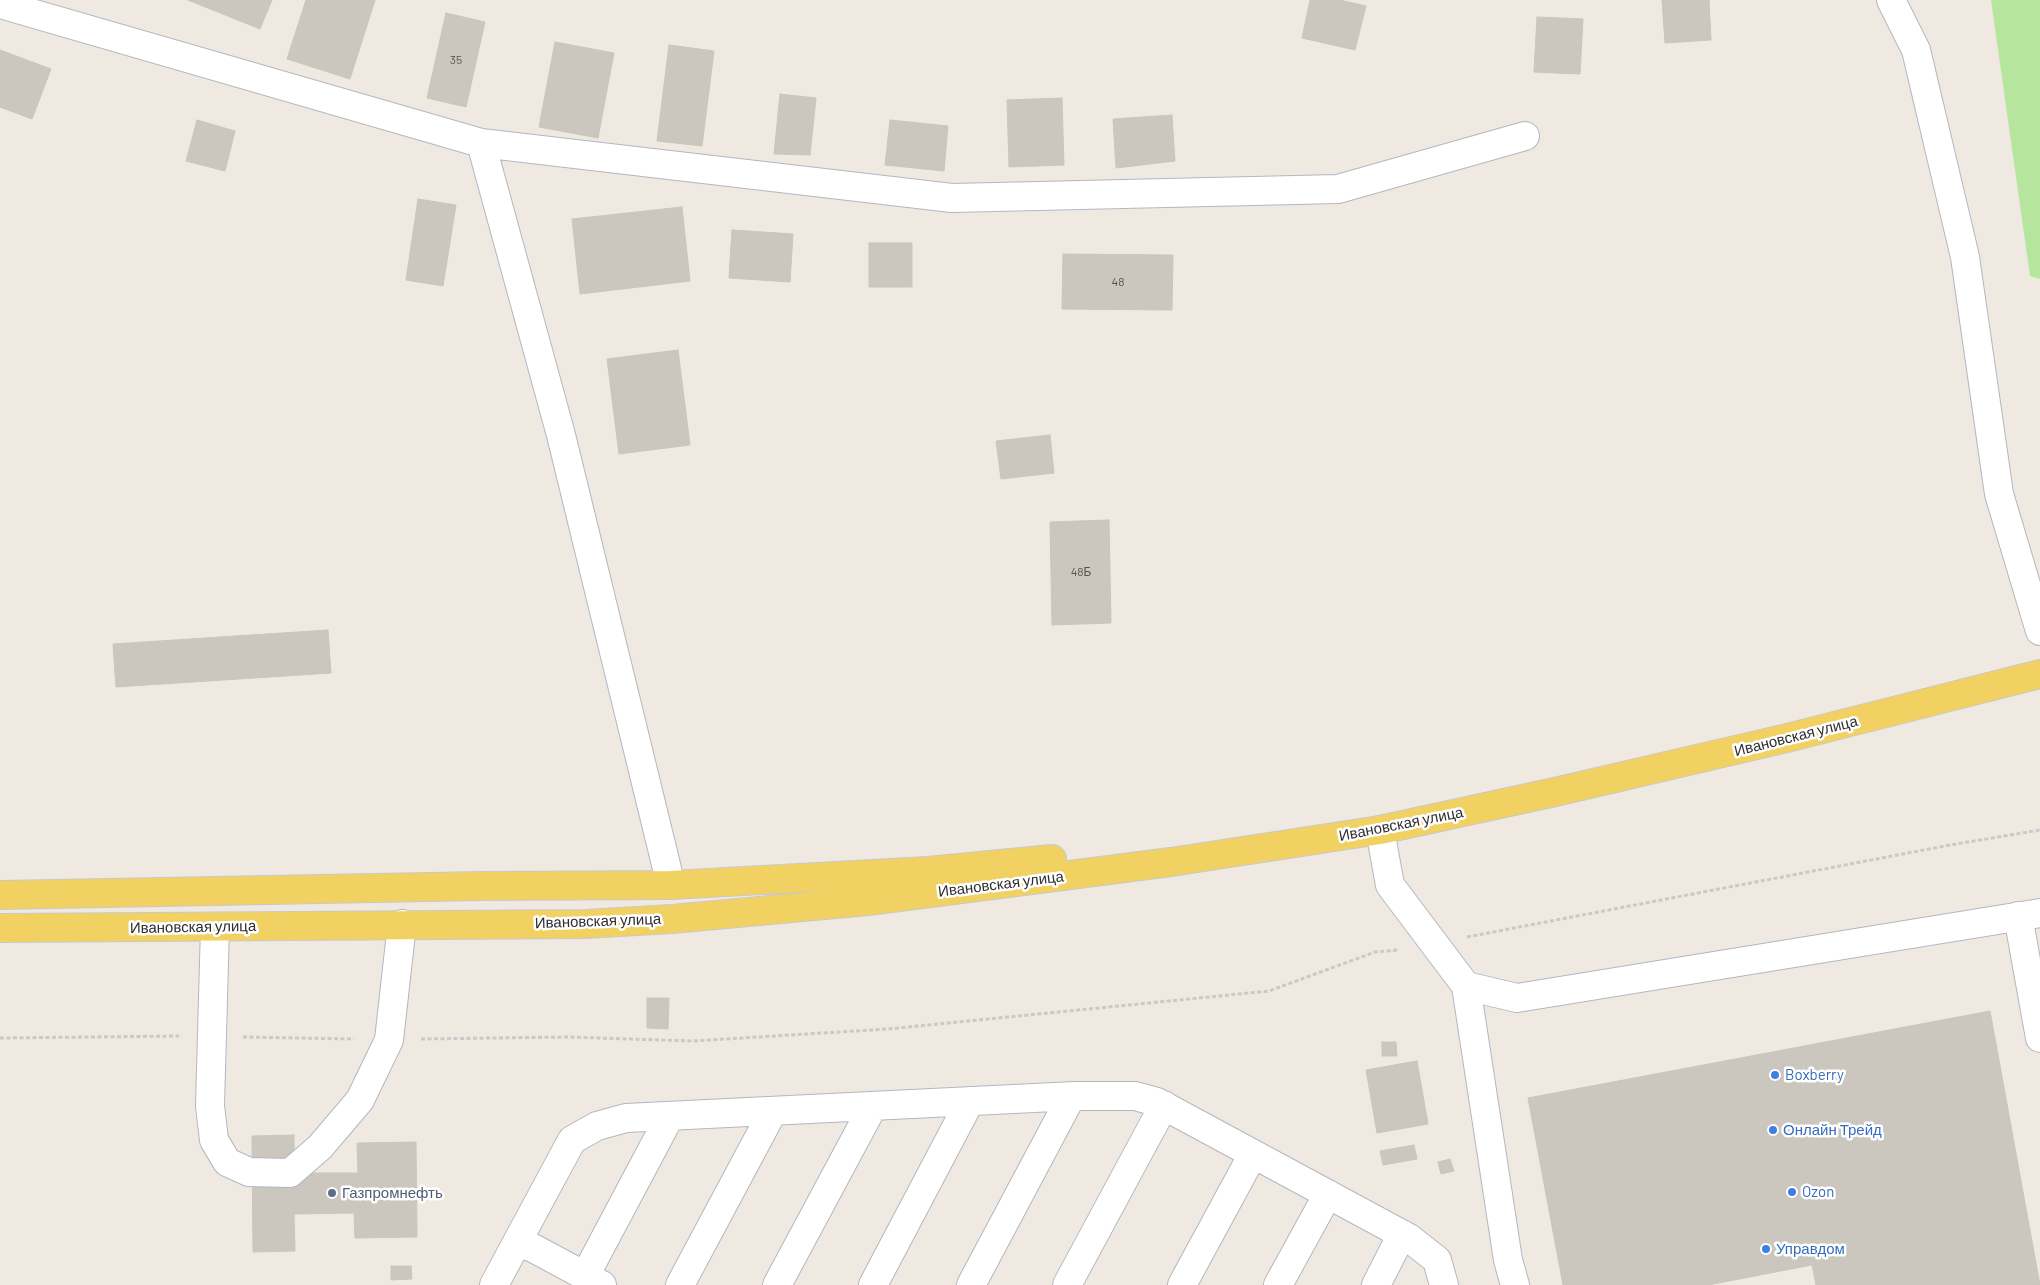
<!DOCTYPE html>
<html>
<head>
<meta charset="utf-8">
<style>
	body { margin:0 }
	canvas { display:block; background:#efe9e1 }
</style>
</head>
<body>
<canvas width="2040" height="1285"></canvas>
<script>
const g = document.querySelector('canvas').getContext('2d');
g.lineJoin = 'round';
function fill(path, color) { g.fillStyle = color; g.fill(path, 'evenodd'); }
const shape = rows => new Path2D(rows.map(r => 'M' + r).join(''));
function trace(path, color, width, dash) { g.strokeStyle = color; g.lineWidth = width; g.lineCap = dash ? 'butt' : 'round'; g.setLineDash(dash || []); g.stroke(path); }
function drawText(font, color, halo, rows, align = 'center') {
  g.font = font + ' Barlow,sans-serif'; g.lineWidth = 5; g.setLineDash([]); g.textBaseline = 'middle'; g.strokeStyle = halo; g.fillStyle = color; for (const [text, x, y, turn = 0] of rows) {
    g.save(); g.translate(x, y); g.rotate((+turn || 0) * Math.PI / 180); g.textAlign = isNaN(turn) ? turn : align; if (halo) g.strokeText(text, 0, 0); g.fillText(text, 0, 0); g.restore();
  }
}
fill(shape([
	[1991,0,2040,0,2040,279,2030,276]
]), '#b6e59e');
const building = shape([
	[188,0,272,0,260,29,188,0],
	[306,0,375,0,350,79,287,59,306,0],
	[1310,0,1340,0,1366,6,1355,50,1302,38,1310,0],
	[1662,0,1709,0,1711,40,1665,43,1662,0],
	[446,13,485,22,466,107,427,98,446,13],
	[1537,17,1583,19,1580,74,1534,72,1537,17],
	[555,42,614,53,598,138,539,127,555,42],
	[669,45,714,51,702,146,657,141,669,45],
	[0,50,51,69,32,119,0,107,0,50],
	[780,94,816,98,810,155,774,154,780,94],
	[1062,98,1064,165,1009,167,1007,100,1062,98],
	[1172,115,1175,161,1116,168,1113,119,1172,115],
	[197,120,235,131,225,171,186,161,197,120],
	[890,120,948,126,944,171,885,165,890,120],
	[418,199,456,205,443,286,406,280,418,199],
	[682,207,690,281,580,294,572,219,682,207],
	[732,230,793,234,790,282,729,278,732,230],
	[869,243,912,243,912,287,869,287,869,243],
	[1063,254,1173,255,1172,310,1062,309,1063,254],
	[678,350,690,445,619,454,607,359,678,350],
	[1050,435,1054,473,1001,479,996,441,1050,435],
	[1109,520,1111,623,1052,625,1050,522,1109,520],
	[328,630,331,673,116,687,113,644,328,630],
	[647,998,669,998,668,1029,647,1028,647,998],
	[1990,1011,2040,1285,1816,1285,1812,1265,1708,1285,1563,1285,1528,1098,1990,1011],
	[1382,1042,1396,1042,1397,1056,1382,1056,1382,1042],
	[1417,1061,1428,1124,1377,1133,1366,1070,1417,1061],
	[294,1135,294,1173,358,1173,357,1143,416,1142,417,1237,355,1238,354,1213,294,1214,295,1251,253,1252,252,1136,294,1135],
	[1414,1145,1417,1159,1383,1165,1380,1151,1414,1145],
	[1450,1159,1454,1171,1441,1174,1438,1162,1450,1159],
	[391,1266,411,1266,412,1279,391,1280,391,1266]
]);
fill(building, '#cbc7bf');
trace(building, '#cbc5ba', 1);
const minor = shape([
	[1891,0,1916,50,1965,257,1999,494,2040,631],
	[0,4,481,143,952,198,1338,189,1525,136],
	[481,143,561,435,671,885],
	[1380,830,1390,885,1466,986,1517,998,2040,913],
	[2018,916,2040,1038],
	[215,927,210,1106,214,1140,227,1162,249,1172,290,1173,320,1147,360,1100,389,1040,402,924],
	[1466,986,1508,1260,1515,1285],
	[518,1243,533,1248,602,1285],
	[585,1276,670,1116],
	[494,1285,572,1140,597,1126,626,1118,1075,1096,1135,1096,1157,1102,1409,1238,1437,1260,1444,1285],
	[680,1285,773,1111],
	[777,1285,873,1106],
	[873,1285,970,1101],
	[971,1285,1071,1097],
	[1067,1285,1164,1105],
	[1182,1285,1253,1154],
	[1278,1285,1328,1194],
	[1376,1285,1402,1234]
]);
const major = shape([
	[0,895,483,886,671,885,928,871,1052,859],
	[0,928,585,924,672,919,868,901,1171,862,1380,830,1555,792,1787,738,2040,674]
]);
trace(minor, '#b4b7c1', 30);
trace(major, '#c9c9c9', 30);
trace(shape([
	[1467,937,1950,845,2040,830],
	[243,1037,354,1039],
	[0,1038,179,1036],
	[421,1039,567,1037,693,1041,888,1029,1269,991,1375,952,1398,950]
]), '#c9c9c9', 3, [4, 2.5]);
trace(minor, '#fff', 28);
trace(major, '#f2d163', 28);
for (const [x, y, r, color] of [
	[1775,1075,5,"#3f7fe0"],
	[1773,1130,5,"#3f7fe0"],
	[1792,1192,5,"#3f7fe0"],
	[332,1193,5,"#5c6f8a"],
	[1766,1249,5,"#3f7fe0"]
]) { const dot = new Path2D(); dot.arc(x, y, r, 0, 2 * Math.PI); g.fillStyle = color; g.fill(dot); trace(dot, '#fff', 2); }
drawText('12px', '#555452', null, [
	["35",456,60],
	["48",1118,282],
	["48Б",1081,572]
]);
drawText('15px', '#2e2e2e', '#fff', [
	["Ивановская улица",1796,736,-14],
	["Ивановская улица",1401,824,-11],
	["Ивановская улица",1001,884,-7],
	["Ивановская улица",598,921,-2],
	["Ивановская улица",193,927,-1]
]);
drawText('15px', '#366cbe', '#fff', [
	["Boxberry",1785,1075],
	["Онлайн Трейд",1783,1130],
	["Ozon",1802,1192],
	["Управдом",1776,1249]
], 'left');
drawText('15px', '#4e5e75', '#fff', [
	["Газпромнефть",342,1193]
], 'left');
</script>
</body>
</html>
